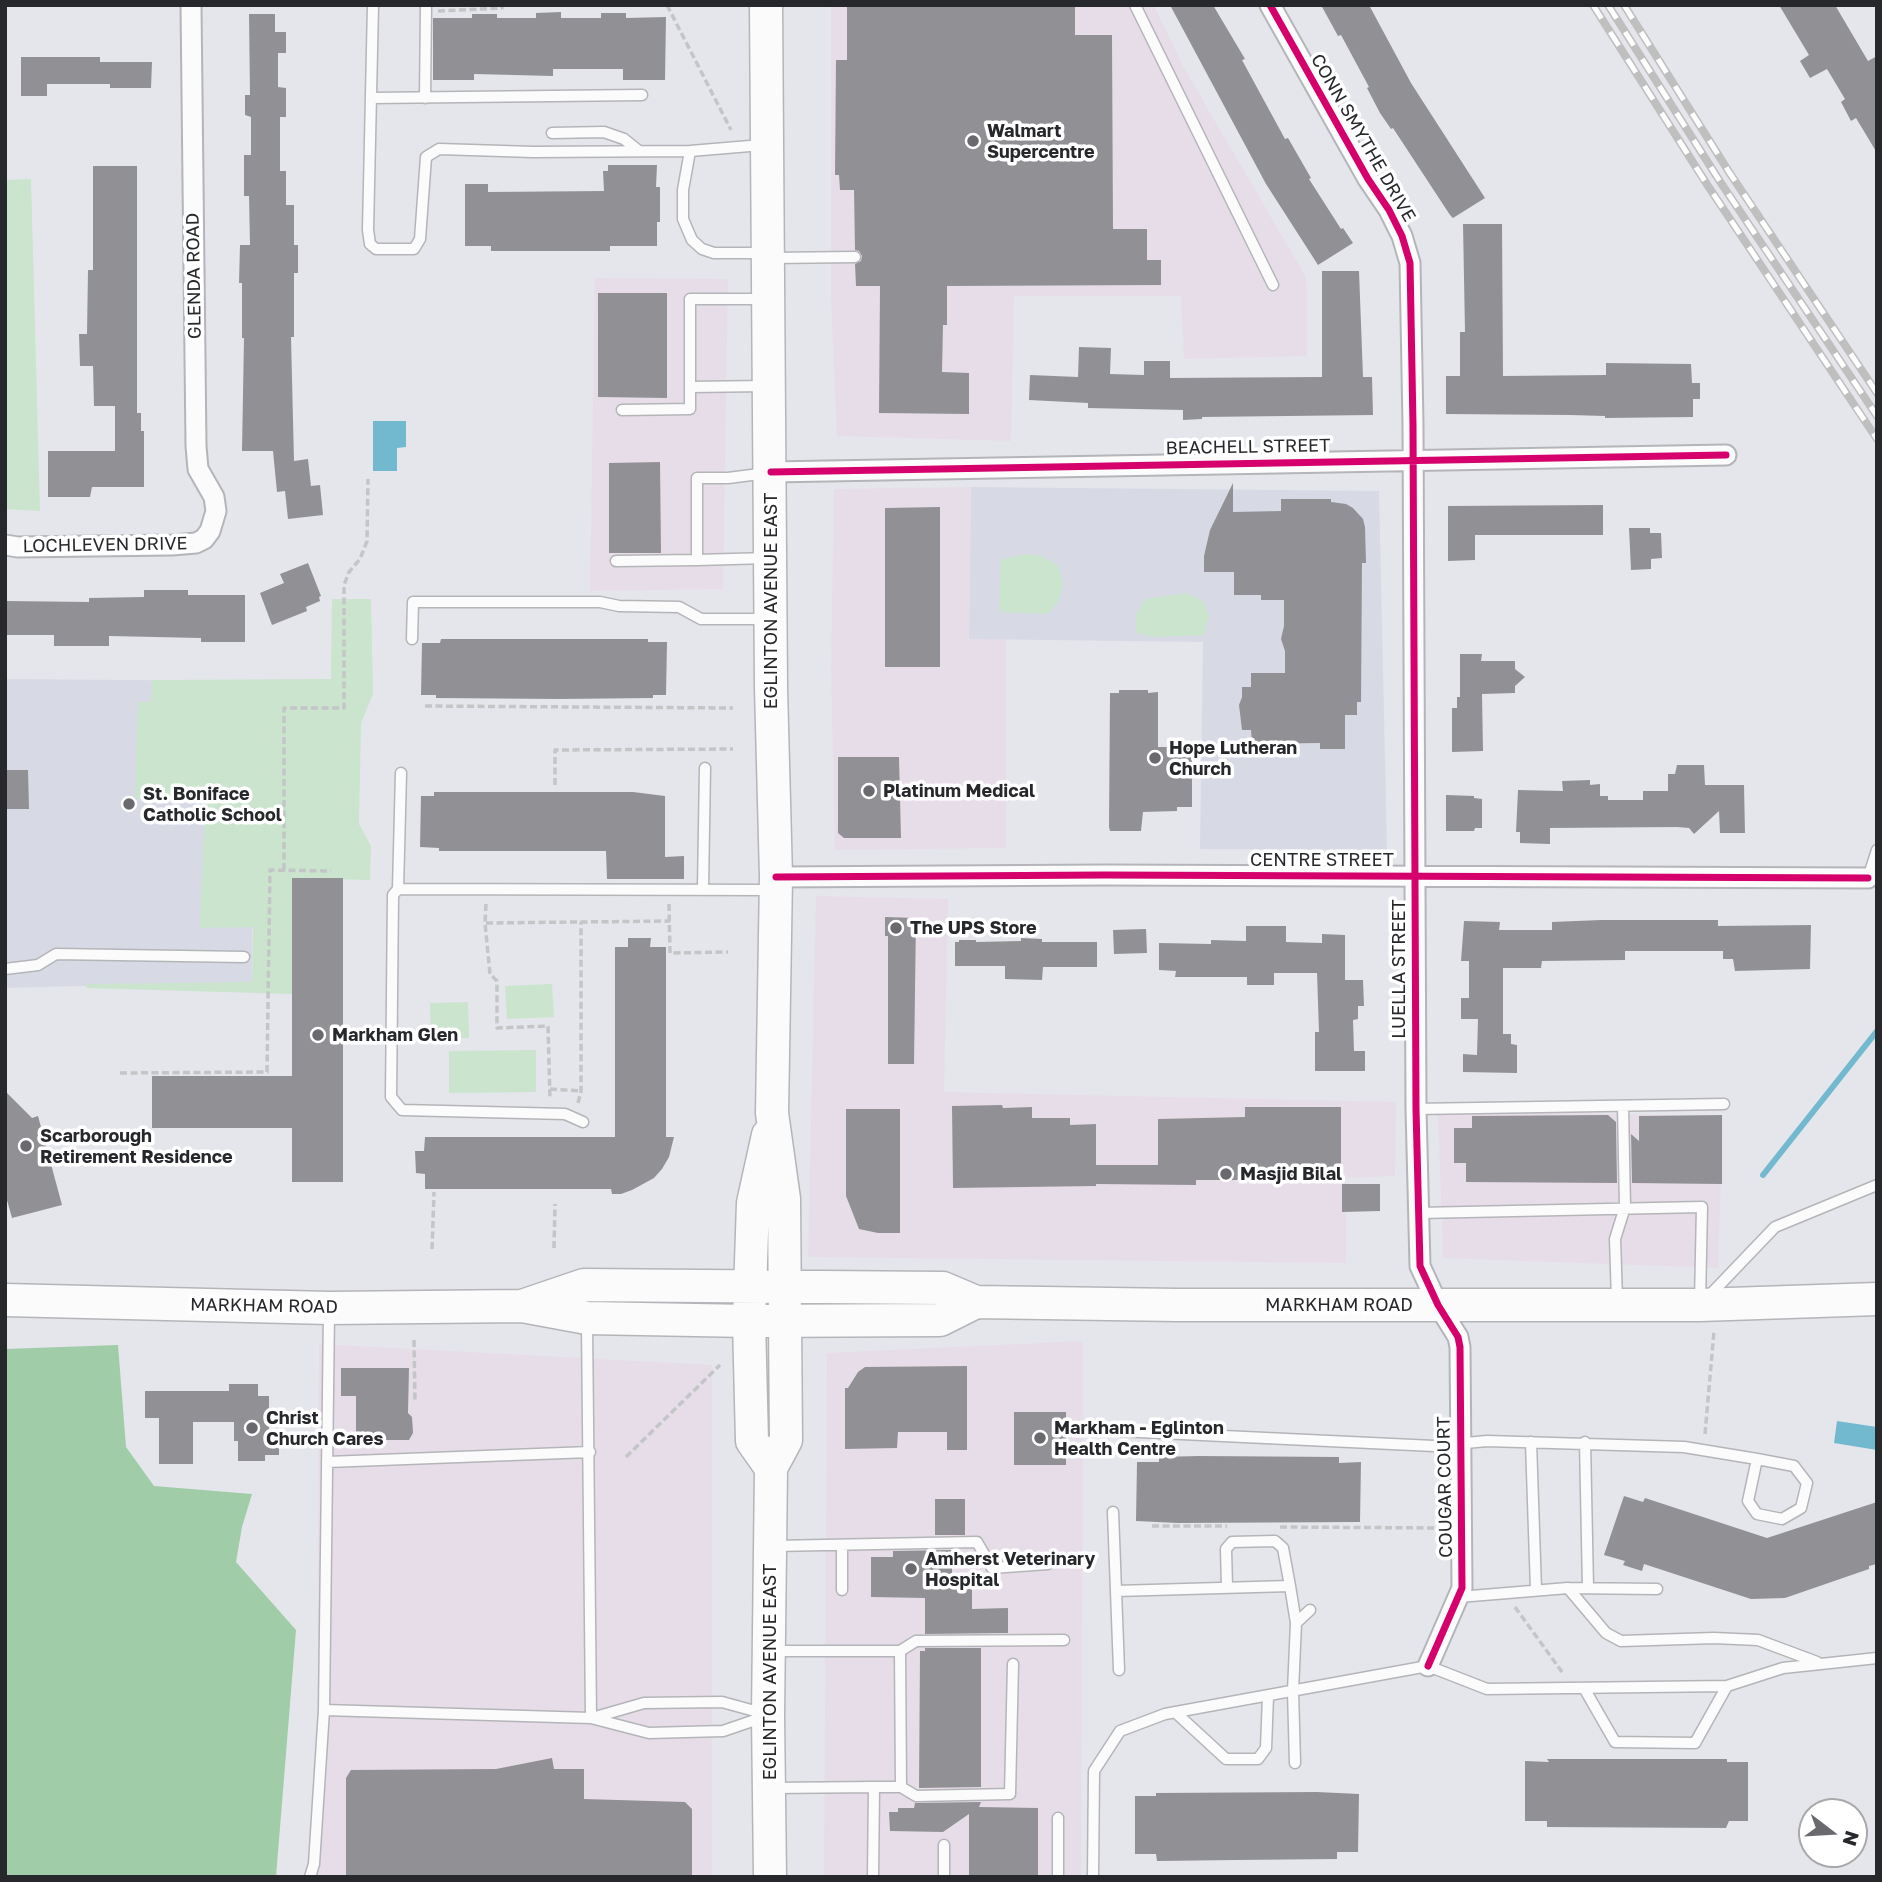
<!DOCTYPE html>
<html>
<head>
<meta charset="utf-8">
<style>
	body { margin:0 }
	#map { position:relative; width:1882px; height:1882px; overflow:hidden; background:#e5e6eb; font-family:"Golos Text",sans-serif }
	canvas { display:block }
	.frame { position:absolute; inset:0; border:7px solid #27282b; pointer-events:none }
	.north { position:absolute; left:1798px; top:1798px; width:70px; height:70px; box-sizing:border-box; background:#fff; border:2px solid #a9a9aa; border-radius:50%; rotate:107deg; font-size:19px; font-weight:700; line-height:28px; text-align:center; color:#27282b }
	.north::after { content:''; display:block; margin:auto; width:24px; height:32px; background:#6a6a6e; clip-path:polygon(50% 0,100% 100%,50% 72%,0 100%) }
</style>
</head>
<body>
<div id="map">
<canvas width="1882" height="1882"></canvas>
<div class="frame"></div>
<div class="north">N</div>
</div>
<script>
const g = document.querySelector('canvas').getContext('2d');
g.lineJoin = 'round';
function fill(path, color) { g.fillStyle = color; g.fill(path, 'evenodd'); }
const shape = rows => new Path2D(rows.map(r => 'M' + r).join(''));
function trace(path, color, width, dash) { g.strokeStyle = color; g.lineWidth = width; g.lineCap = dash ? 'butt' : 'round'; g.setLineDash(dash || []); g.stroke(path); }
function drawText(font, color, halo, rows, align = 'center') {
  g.font = font + ' "Golos Text",sans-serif'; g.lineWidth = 7; g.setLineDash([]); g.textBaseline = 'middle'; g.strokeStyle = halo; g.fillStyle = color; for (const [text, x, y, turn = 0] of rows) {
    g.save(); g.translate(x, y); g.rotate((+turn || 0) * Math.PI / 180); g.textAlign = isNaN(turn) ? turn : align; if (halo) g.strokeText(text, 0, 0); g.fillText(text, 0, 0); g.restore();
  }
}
fill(shape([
	[831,5,1154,5,1184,68,1306,277,1307,356,1184,359,1181,296,1014,296,1011,441,837,436,831,300],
	[595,278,728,279,723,589,590,591],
	[971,487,969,638,1006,639,1006,848,835,850,831,668,834,489],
	[816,896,948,899,944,1092,1396,1102,1395,1176,1346,1178,1346,1263,808,1257],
	[1438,1109,1723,1117,1718,1268,1443,1258],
	[1083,1341,1081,1877,824,1877,827,1353],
	[319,1344,712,1365,712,1877,317,1877]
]), '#e7dde8');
fill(shape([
	[971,487,1379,491,1387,850,1200,849,1203,642,969,639],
	[5,679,254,681,252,982,5,988]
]), '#d7dae5');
fill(shape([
	[31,179,40,511,5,509,5,180],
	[1025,554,1042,556,1058,566,1063,584,1058,602,1048,614,999,612,1001,560],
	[1187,593,1202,600,1209,616,1204,635,1152,637,1136,632,1136,615,1145,599],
	[332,599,371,599,373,694,361,723,359,824,371,846,370,880,292,878,292,994,86,988,87,984,252,982,253,927,200,928,205,800,135,798,138,702,151,702,152,680,331,679],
	[552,984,554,1017,507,1019,505,986],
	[468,1002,469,1038,431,1039,430,1003],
	[536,1050,536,1092,449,1093,449,1051]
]), '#cae4ce');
fill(shape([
	[118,1345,126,1447,154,1486,252,1494,242,1527,236,1562,296,1630,276,1877,5,1877,5,1349]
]), '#a1cca8');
fill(shape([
	[373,421,406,421,406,447,397,448,397,471,373,471],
	[1837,1421,1877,1427,1877,1450,1834,1443]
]), '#72b9d0');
trace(shape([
	[1763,1175,1877,1031]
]), '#72b9d0', 6);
fill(shape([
	[847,5,1075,5,1075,35,1112,35,1113,229,1147,229,1147,260,1161,260,1161,285,947,286,947,325,943,325,942,372,969,373,969,414,879,413,880,286,856,286,855,264,861,261,862,256,859,251,855,250,854,190,840,190,839,175,835,175,836,60,847,60],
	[1170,5,1213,5,1245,59,1242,60,1285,139,1288,138,1311,178,1309,179,1341,229,1343,228,1353,243,1318,265,1266,184],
	[1321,5,1369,5,1411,83,1485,198,1453,218,1450,215,1393,128,1391,129,1380,113,1367,88,1369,87,1341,35,1338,36],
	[1779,5,1835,5,1868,61,1877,56,1877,153,1856,118,1851,121,1841,102,1845,99,1827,69,1810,78,1800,61,1809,55],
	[561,12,561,18,601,18,601,13,626,13,626,18,666,17,665,80,623,80,623,69,553,69,553,76,474,74,474,80,433,80,433,18,472,18,472,14,497,14,497,18,536,18,536,13],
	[249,14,275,14,275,32,286,32,286,53,278,53,278,87,286,88,286,117,280,117,280,171,286,171,286,205,294,205,294,245,298,245,298,273,294,273,294,337,291,337,294,461,308,459,311,486,320,485,323,515,288,519,285,491,277,492,273,451,242,451,244,338,242,338,242,283,239,283,240,245,250,245,249,196,244,196,244,155,251,155,251,117,245,115,245,95,250,95],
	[21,57,100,57,100,62,152,62,151,88,110,88,110,84,47,84,47,96,21,96],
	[608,165,657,165,656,187,660,187,660,222,657,222,657,246,610,246,610,251,491,251,491,246,465,246,465,184,488,184,488,192,604,191,603,171,608,171],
	[93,166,137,166,137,413,141,413,141,431,144,431,144,487,92,487,90,497,48,497,48,451,115,451,115,406,94,406,93,366,80,366,79,334,87,334,88,270,93,270],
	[1463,224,1502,224,1503,376,1606,375,1606,363,1691,364,1692,383,1700,383,1700,399,1693,399,1693,417,1605,418,1605,416,1570,415,1446,414,1446,376,1460,376,1460,332,1465,332],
	[1322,271,1359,271,1363,377,1372,377,1373,415,1202,417,1202,419,1183,420,1183,410,1088,408,1088,403,1029,400,1030,375,1078,377,1079,347,1111,348,1110,374,1144,375,1144,361,1170,361,1170,378,1322,377],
	[598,293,667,293,667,398,598,397],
	[660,462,661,553,609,553,609,463],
	[1233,483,1233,512,1281,511,1281,499,1331,499,1331,502,1346,504,1353,508,1363,519,1365,527,1366,563,1362,563,1361,702,1357,702,1357,715,1345,715,1345,749,1320,749,1320,743,1252,744,1251,730,1242,730,1239,705,1242,697,1242,687,1251,687,1251,673,1285,673,1285,651,1281,639,1284,626,1284,600,1261,600,1261,595,1234,595,1234,572,1204,572,1204,556,1210,530],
	[1603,505,1603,535,1475,535,1475,560,1448,561,1448,506],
	[940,507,940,667,885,667,885,508],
	[1629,528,1650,528,1650,533,1661,533,1662,558,1651,559,1651,569,1631,570],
	[308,563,321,596,319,597,320,601,306,607,307,611,272,625,260,593,284,583,280,574],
	[144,590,188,590,188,595,245,595,245,642,201,642,201,638,109,636,109,646,54,646,54,635,5,635,5,601,89,602,89,598,144,597],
	[441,639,648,639,648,642,667,642,666,695,653,695,653,698,559,699,436,698,436,695,421,695,422,643,440,643],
	[1460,654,1482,654,1481,661,1515,661,1515,669,1525,677,1515,686,1515,693,1482,694,1483,751,1452,752,1452,708,1457,708,1457,697,1460,697],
	[1119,690,1148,690,1148,693,1158,692,1158,747,1192,747,1192,807,1177,807,1177,811,1143,812,1141,831,1110,831,1109,827,1110,693,1119,693],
	[838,757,899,757,901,838,844,838,838,833],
	[1677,765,1704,765,1705,785,1744,785,1745,833,1720,833,1719,811,1694,834,1689,828,1677,827,1550,828,1550,844,1520,843,1520,832,1516,832,1518,790,1563,791,1562,781,1590,780,1590,785,1600,784,1600,796,1608,796,1608,800,1643,800,1643,791,1668,791,1668,774,1675,774],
	[5,770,28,770,29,809,5,809],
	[434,792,633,792,665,796,665,857,684,856,684,879,607,879,606,851,439,851,439,848,420,847,421,796,434,796],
	[1446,795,1474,796,1474,798,1482,799,1482,828,1475,828,1474,831,1446,831],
	[292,878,343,878,343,1182,292,1182,292,1128,152,1128,152,1076,292,1076],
	[885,917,916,918,914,1064,888,1064,888,936,885,936],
	[1601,920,1718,920,1718,926,1811,925,1810,969,1735,971,1733,959,1723,959,1723,951,1625,951,1625,960,1542,961,1541,968,1503,968,1503,1034,1511,1034,1511,1044,1517,1045,1517,1073,1463,1072,1463,1054,1477,1055,1478,1019,1461,1019,1461,998,1469,998,1469,961,1461,961,1464,921,1500,922,1499,930,1552,930,1552,922],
	[1246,926,1286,926,1286,942,1322,943,1322,934,1345,935,1345,980,1363,980,1364,1006,1358,1006,1358,1019,1353,1020,1354,1051,1365,1051,1365,1071,1315,1071,1315,1032,1319,1032,1317,973,1274,973,1274,985,1247,985,1247,977,1175,977,1176,971,1159,970,1159,943,1211,944,1211,940,1246,941],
	[1146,929,1147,953,1114,954,1113,930],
	[628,938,651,938,650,947,666,947,666,1137,674,1137,669,1157,662,1169,654,1178,632,1190,621,1194,612,1194,611,1189,425,1189,425,1174,416,1173,415,1151,424,1151,425,1137,615,1137,615,947,628,947],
	[1021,938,1042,939,1042,942,1097,942,1097,967,1043,967,1042,980,1005,979,1005,966,955,966,955,942,959,942,959,940,976,940,976,942,1021,941],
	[5,1091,32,1118,38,1116,62,1205,12,1218,5,1193],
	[1002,1105,1003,1108,1032,1107,1032,1118,1070,1118,1070,1125,1096,1124,1096,1165,1158,1165,1158,1119,1245,1117,1245,1107,1341,1107,1341,1171,1293,1172,1293,1177,1241,1177,1237,1180,1196,1180,1196,1185,1096,1184,1096,1186,953,1188,952,1106],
	[846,1109,900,1109,900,1233,878,1233,859,1229,846,1196],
	[1608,1115,1616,1122,1617,1183,1466,1182,1466,1163,1454,1163,1454,1128,1472,1128,1472,1116],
	[1722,1115,1722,1184,1632,1183,1631,1134,1639,1141,1639,1116],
	[1342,1184,1380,1184,1380,1211,1342,1212],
	[967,1366,967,1450,947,1450,947,1432,898,1432,897,1448,845,1449,845,1388,848,1388,858,1372,865,1367],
	[341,1368,409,1368,408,1413,412,1417,413,1433,409,1440,356,1440,356,1396,341,1396],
	[229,1384,258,1384,258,1396,269,1396,269,1434,279,1434,279,1455,265,1455,265,1461,238,1461,238,1441,234,1441,234,1422,193,1422,193,1464,159,1464,159,1418,145,1418,145,1391,229,1391],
	[1014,1412,1066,1412,1066,1465,1014,1465],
	[1199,1456,1339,1457,1339,1463,1361,1462,1360,1522,1178,1523,1136,1521,1137,1462,1159,1462,1159,1457],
	[1624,1496,1643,1502,1645,1498,1767,1538,1877,1502,1877,1564,1869,1566,1869,1569,1785,1598,1751,1599,1644,1564,1642,1571,1623,1565,1625,1561,1604,1555],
	[935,1499,965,1499,965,1535,935,1535],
	[952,1550,952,1582,972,1581,972,1609,1008,1608,1008,1633,925,1634,925,1598,871,1597,871,1557,893,1557,893,1551],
	[925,1648,981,1648,981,1787,919,1788,920,1651,925,1651],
	[552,1758,554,1769,584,1769,584,1799,685,1802,692,1809,692,1877,346,1877,346,1778,351,1770,496,1769],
	[1547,1759,1727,1759,1727,1762,1748,1762,1748,1821,1729,1821,1726,1828,1547,1827,1547,1821,1525,1821,1525,1761,1549,1762],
	[1317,1792,1359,1794,1358,1852,1337,1852,1337,1859,1236,1860,1157,1861,1156,1854,1135,1854,1135,1796,1156,1796,1156,1793],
	[981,1802,979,1807,1038,1808,1038,1877,969,1877,969,1814,943,1832,890,1831,889,1812,898,1812,898,1808,914,1808,915,1803]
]), '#919195');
const lane = shape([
	[373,5,368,230,370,244,376,249,414,249,420,239,426,157,439,149,533,152,690,151,762,145],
	[1135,5,1273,285],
	[372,98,642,95],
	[425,98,426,5],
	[552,133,604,132,624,139,639,151],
	[690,151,683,190,683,219,692,240,702,249,714,253,764,253],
	[771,258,855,257],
	[764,299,690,299,690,387,766,386],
	[622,410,690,409,690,387],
	[767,473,728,478,697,478,697,560,768,558],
	[616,561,697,560],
	[412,639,413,602,600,602,619,606,679,607,701,619,767,619],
	[1868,878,1877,850],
	[703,888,705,768],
	[398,889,401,773],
	[5,969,38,965,56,954,244,957],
	[1416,1109,1724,1104],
	[583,1122,565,1114,402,1110,391,1097,393,895,398,889,772,890],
	[1419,1213,1702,1207,1700,1301],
	[1708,1297,1775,1227,1877,1185],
	[1617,1300,1615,1239,1625,1207,1623,1106],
	[587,1324,591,1718],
	[1118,1431,1434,1446,1487,1441,1684,1447,1757,1459,1794,1466,1807,1483,1801,1508,1782,1519,1757,1514,1748,1501,1757,1459],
	[1531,1442,1536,1590],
	[1585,1442,1588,1588],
	[327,1462,590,1452],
	[1113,1512,1119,1670],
	[774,1546,977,1542,992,1568,1048,1564],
	[1227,1588,1226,1549,1232,1542,1275,1541,1283,1548,1290,1586],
	[1568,1588,1606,1633,1621,1641,1714,1638,1758,1640,1817,1662],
	[842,1590,842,1545],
	[1116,1591,1290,1586,1296,1623],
	[1459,1597,1568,1588,1657,1589],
	[773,1651,900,1651,901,1787,874,1787],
	[900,1651,916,1641,1064,1640],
	[1584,1688,1615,1742,1695,1743,1727,1686],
	[324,1710,591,1718,649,1733,723,1731,764,1717],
	[1175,1712,1226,1759,1258,1759,1266,1748,1268,1696],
	[592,1718,644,1703,722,1702,762,1713],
	[1295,1763,1293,1691,1296,1623,1310,1610],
	[901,1787,916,1796,1010,1794,1013,1664],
	[773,1788,874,1787,873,1877],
	[310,1877,314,1864,324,1710,329,1312],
	[944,1877,944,1845],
	[1058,1877,1058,1818],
	[1093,1877,1094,1771,1120,1731,1165,1714,1428,1666,1487,1689,1727,1686,1783,1668,1877,1658]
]);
const street = shape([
	[1270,5,1368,179,1389,210,1402,236,1410,263,1413,425,1416,1109,1420,1266,1438,1305,1458,1337,1460,1347,1462,1588,1428,1666],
	[771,472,1726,455],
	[5,545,18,547,172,545,196,543,204,539,210,531,216,511,214,497,198,469,196,446,191,5],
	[776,877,1105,875,1868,878]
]);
const primary = shape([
	[766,5,771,688,776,877,772,1113,784,1199,786,1440,771,1468,768,1715,770,1877],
	[768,1135,753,1203,749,1321,752,1441,771,1468],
	[5,1300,329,1308,522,1306,587,1318,749,1321,940,1320,976,1302],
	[522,1306,584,1285,943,1288,976,1302,1177,1305,1700,1305,1877,1299]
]);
trace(lane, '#b4b5b8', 13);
trace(street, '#b4b5b8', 23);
trace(primary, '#b4b5b8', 35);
trace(shape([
	[667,5,731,130],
	[438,11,502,8,502,5],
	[425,706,733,708],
	[555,785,555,750,733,749],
	[284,870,284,708,344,708,344,585,349,572,360,559,367,541,368,479],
	[486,904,485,923,490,974,497,981,497,1028,548,1026,550,1099],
	[669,904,670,953,728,952],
	[486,923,670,921],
	[120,1073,267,1072,270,870,331,871],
	[550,1089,581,1091],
	[578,1103,581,1091,581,922],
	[554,1248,555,1204],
	[432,1249,434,1192],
	[414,1340,415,1403],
	[1705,1434,1714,1331],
	[626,1457,720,1365],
	[1152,1526,1227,1526],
	[1280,1527,1444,1528],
	[1515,1607,1562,1672]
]), '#c3c5c6', 3.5, [7, 3.5]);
trace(lane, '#fbfbfc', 10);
trace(street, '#fbfbfc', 19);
trace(primary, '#fbfbfc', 32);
const rail = shape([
	[1593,5,1708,186,1877,439],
	[1608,5,1719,180,1877,416],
	[1624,5,1729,172,1877,393]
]);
trace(rail, '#bfbfc0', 8);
trace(rail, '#fff', 5, [16]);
trace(shape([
	[1270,5,1368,179,1389,210,1402,236,1410,263,1413,425,1416,1109,1420,1266,1438,1305,1458,1337,1460,1347,1462,1588,1428,1666],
	[771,472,1726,455],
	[776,877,1105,875,1868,878]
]), '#d6006c', 7);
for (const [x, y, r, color] of [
	[973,141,7,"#6a6a6e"],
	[1155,758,7,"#6a6a6e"],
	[869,791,7,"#6a6a6e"],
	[129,804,7,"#6a6a6e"],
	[896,928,7,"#6a6a6e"],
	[318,1035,7,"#6a6a6e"],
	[26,1146,7,"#6a6a6e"],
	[1226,1174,7,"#6a6a6e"],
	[252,1428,7,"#6a6a6e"],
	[1040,1438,7,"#6a6a6e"],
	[911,1569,7,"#6a6a6e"]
]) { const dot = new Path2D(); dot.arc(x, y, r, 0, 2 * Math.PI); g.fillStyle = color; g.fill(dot); trace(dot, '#fff', 2.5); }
drawText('bold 18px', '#27282b', '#fff', [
	["Walmart",987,131],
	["Supercentre",987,152],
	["Hope Lutheran",1169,748],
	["Church",1169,769],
	["Platinum Medical",883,791],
	["St. Boniface",143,794],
	["Catholic School",143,815],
	["The UPS Store",910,928],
	["Markham Glen",332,1035],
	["Scarborough",40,1136],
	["Retirement Residence",40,1157],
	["Masjid Bilal",1240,1174],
	["Christ",266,1418],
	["Church Cares",266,1439],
	["Markham - Eglinton",1054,1428],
	["Health Centre",1054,1449],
	["Amherst Veterinary",925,1559],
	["Hospital",925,1580]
], 'left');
drawText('18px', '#27282b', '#fff', [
	["CONN SMYTHE DRIVE",1363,138,60],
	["GLENDA ROAD",194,276,-91],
	["BEACHELL STREET",1248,447,-1],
	["LOCHLEVEN DRIVE",105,545,-1],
	["EGLINTON AVENUE EAST",771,601,-90],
	["CENTRE STREET",1322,860],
	["LUELLA STREET",1399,969,-90],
	["MARKHAM ROAD",1339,1305],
	["MARKHAM ROAD",264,1306,1],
	["COUGAR COURT",1445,1487,-91],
	["EGLINTON AVENUE EAST",770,1672,-90]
]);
</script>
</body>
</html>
